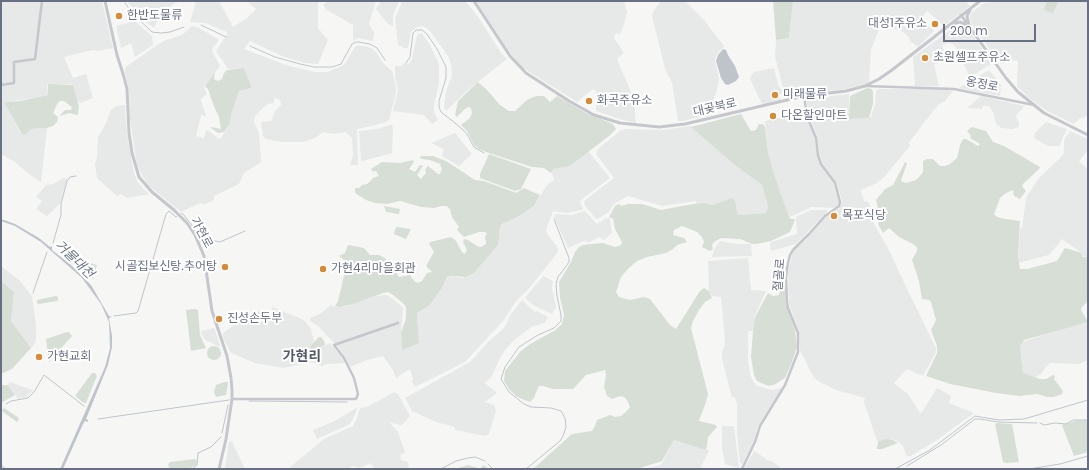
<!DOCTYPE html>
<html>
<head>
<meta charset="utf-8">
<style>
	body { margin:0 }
	#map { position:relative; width:1089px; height:470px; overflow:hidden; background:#f6f7f5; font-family:Poppins,sans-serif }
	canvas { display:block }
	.frame { position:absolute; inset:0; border:2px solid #697083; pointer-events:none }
	.scale { position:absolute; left:943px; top:24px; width:93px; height:18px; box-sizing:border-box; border:2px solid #697083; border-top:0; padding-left:5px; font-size:12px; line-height:14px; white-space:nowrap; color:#697083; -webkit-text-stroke:3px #fff; paint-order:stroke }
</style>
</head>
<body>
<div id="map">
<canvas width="1089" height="470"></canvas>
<div class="frame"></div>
<div class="scale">200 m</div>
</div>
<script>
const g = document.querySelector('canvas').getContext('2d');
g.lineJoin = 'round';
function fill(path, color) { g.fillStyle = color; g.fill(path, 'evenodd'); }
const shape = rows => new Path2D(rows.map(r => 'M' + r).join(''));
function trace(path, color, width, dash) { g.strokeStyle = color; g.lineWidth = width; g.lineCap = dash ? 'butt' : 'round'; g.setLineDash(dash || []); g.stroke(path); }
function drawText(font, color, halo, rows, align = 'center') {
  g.font = font + ' Poppins,"Noto Sans KR",sans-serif'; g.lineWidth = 4; g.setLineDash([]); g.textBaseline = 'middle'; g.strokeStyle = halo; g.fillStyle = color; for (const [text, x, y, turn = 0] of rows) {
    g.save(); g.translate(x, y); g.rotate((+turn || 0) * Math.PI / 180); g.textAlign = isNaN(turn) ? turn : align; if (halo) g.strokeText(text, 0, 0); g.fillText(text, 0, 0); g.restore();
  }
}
fill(shape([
	[1,1,102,1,113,48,98,51,93,50,64,57,73,78,86,74,93,98,80,103,77,100,72,84,47,85,48,95,27,99,5,102,20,132,25,135,31,129,47,128,41,182,30,175,15,162,1,154],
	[127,1,177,1,169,8,162,11,154,28,144,21],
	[196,1,219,1,233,27,246,19,256,9,247,1,318,1,318,28,328,40,318,64,305,63,284,57,250,41,244,49,286,65,315,72,327,72,342,66,346,62,353,50,356,46,363,46,371,48,376,52,383,63,392,71,396,87,396,93,389,120,384,123,357,129,358,165,350,165,353,156,352,138,346,132,334,134,323,132,317,137,304,142,282,142,266,139,263,136,261,122,271,121,275,111,281,105,280,100,274,98,274,103,268,104,263,108,255,116,254,122,259,133,261,162,244,173,239,184,214,196,214,200,205,204,200,203,181,212,149,186,139,170,136,160,130,118,129,91,125,72,125,68,127,66,163,41,182,35,192,26,199,28,218,39,219,40,213,48,212,51,220,66,204,87,207,94,201,99,201,101,206,115,205,116,201,115,196,136,204,138,206,130,207,130,219,139,221,138,230,124,231,115,239,91,252,88,244,68,228,69,216,51,227,34,227,32,205,23,190,22],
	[327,1,376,1,369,24,374,33,373,41,358,38,353,41,353,25,327,10,323,5],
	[381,1,399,1,393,16,393,26,388,24,376,9],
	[402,1,465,1,479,18,501,53,507,59,469,89,446,111,444,107,446,91,452,75,451,64,448,56,430,31,423,26,417,27,411,32,408,48,404,48,398,45,395,19],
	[476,1,624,1,627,12,624,24,620,34,616,33,614,38,624,53,617,59,634,99,636,123,619,119,596,111,596,91,593,89,577,102,520,66,510,53],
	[661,1,685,1,704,20,724,46,717,54,715,60,719,80,716,93,708,115,683,121,678,121,672,83,665,69,652,16,653,12],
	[793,1,965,1,970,6,945,25,943,25,927,11,921,19,934,31,918,47,911,42,908,36,900,30,891,29,889,22,886,20,879,29,871,50,869,83,846,89,805,94,783,88,775,57,776,40,789,38],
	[1000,1,1047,1,1047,3,1053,13,1059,1,1088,1,1088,116,1079,119,1074,124,1047,111,1029,98,1017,86,1018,61,1010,60,1001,64,972,25,970,19,971,13,984,3],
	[135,21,152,36,153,45,135,57,131,43,121,48,116,26],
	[961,25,965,26,974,37,990,60,991,64,970,77,955,46,951,43,947,43,942,45,946,56,945,60,940,63,934,64,939,86,915,86,913,57,956,26],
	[422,33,430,45,439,64,439,83,434,105,434,112,438,120,432,124,424,115,393,111,398,91,395,76,395,66,400,66,406,63,409,64,412,59,417,35],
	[774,68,779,87,784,92,779,95,780,100,762,104,750,79,751,76,754,72],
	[989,70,1001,85,1000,96,959,88],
	[878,89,939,89,953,91,945,101,939,104,930,115,910,141,909,143,910,146,885,176,877,183,861,190,861,191,864,201,869,202,870,211,874,224,889,250,908,291,936,348,936,352,923,376,907,369,894,383,908,394,920,413,922,412,937,388,951,396,949,403,974,413,937,440,909,457,906,455,903,446,896,440,889,439,877,441,864,402,865,398,836,390,818,381,813,376,800,350,799,332,789,304,788,273,792,255,794,250,806,240,820,222,828,215,839,209,842,201,837,185,823,164,820,155,817,135,809,116,806,99,849,94,849,119,867,118,871,117,875,105,876,92],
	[981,96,1024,106,1016,116,1019,123,1019,127,1012,129,1001,128,996,124,993,112,989,106,983,106,982,109,967,108],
	[123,105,125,105,127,134,134,173,138,183,149,194,127,198,120,194,117,196,97,178,95,165,97,156,98,137,106,123,111,110,117,106],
	[805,112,814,137,819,163,833,183,839,201,838,205,833,208,812,207,789,217,769,160,765,121],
	[1046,122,1067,129,1062,139,1060,146,1051,146,1046,145,1034,138,1035,133],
	[390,125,392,125,393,128,392,153,363,161,361,161,359,131,377,129],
	[691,126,736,166,762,185,768,207,766,213,739,215,737,213,736,204,724,201,712,205,704,203,696,204,696,201,662,206,628,196,614,204,609,212,598,219,596,219,585,206,584,201,614,178,596,154,599,148,621,130,625,129,663,130],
	[1070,131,1088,139,1088,150,1079,161,1088,170,1088,257,1082,256,1082,253,1062,239,1049,255,1018,263,1020,228,1022,228,1026,198,1038,179,1063,155,1064,152,1064,140],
	[455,133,472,154,459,166,442,156,444,149,431,143],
	[588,151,610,178,581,200,580,203,583,208,582,210,566,213,553,211,546,230,547,234,557,246,558,252,527,291,517,300,503,321,465,362,415,387,412,382,413,379,410,369,396,378,393,370,383,356,367,360,350,367,345,357,338,347,318,326,310,321,310,318,320,314,331,305,337,307,346,306,376,296,386,295,392,298,403,308,401,332,402,349,419,343,417,313,429,306,442,288,446,279,449,276,462,278,474,273,498,245,500,228,504,223,519,216,534,206,547,185,554,180,552,173,554,169,571,165],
	[64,178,67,179,61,203,47,216,36,209,42,201,36,197,46,185,53,184],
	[811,210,827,210,827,212,796,244,771,251,770,246,771,242,797,234,796,217],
	[585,211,597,224,606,218,610,218,612,233,604,240,599,237,588,243,586,240,568,248,554,217,555,214,572,215],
	[720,241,735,244,751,244,752,256,712,257,714,249],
	[748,258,751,290,766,291,755,315,753,331,748,331,748,362,751,377,754,383,757,386,772,390,781,388,782,389,762,419,757,429,754,442,742,465,740,462,737,433,737,404,735,397,732,397,731,394,722,359,722,352,724,348,725,341,721,297,712,296,709,291,708,262,709,261],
	[1,266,19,280,32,296,36,325,36,339,35,343,31,348,11,321,14,293,12,290,1,281],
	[543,276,553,281,552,288,556,307,552,314,533,305,525,298],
	[522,300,535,312,537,311,548,317,545,323,531,327,513,341,502,354,492,376,485,383,497,393,485,402,494,405,496,411,489,434,485,436,455,430,455,427,436,422,412,411,405,398,470,362,490,340,504,328,511,314],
	[272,307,304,320,311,329,314,341,312,344,316,350,330,343,339,354,345,363,327,364,322,366,312,362,283,368,255,363,231,353,223,338,223,333,247,316,260,311,261,319,265,320,270,318],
	[1088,322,1088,360,1079,364,1050,363,1045,368,1041,374,1034,378,1023,373,1020,346,1022,342,1065,328],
	[214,328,220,345,220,347,205,340,201,333,201,331],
	[10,382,32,390,33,391,26,397,18,399,8,384],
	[394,392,398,394,410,416,402,425,400,425,389,422,398,432,403,446,405,453,401,454,400,458,401,460,408,462,409,469,375,469,371,463,359,468,352,466,349,469,288,469,324,439,353,426,356,421,360,408,367,407],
	[356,408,357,409,355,415,350,424,317,439,313,430,335,421],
	[722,426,734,426,739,468,725,464,722,448],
	[674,440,702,449,706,449,709,451,700,469,644,469,661,465],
	[232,441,235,448,245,469,225,469,229,442],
	[754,451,758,453,767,460,773,462,780,467,780,469,744,469]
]), '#e7e8e8');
fill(shape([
	[773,1,793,1,789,38,776,40],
	[1047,1,1059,1,1053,13,1044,10],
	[244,68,252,88,239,91,231,115,230,124,224,132,218,133,211,128,211,127,221,129,219,117,213,104,208,89,205,86,215,72,214,79,218,81,222,79,224,73,227,70],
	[478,82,487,90,500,105,509,111,515,111,527,100,536,96,544,96,550,102,557,96,586,113,613,124,616,129,609,136,571,165,565,167,554,169,551,173,544,168,532,167,486,152,479,149,474,145,467,131,461,125,470,118,472,113,471,108,468,107,465,109,457,117,455,115,458,101],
	[48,84,73,85,79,106,78,114,77,115,69,113,60,116,60,115,65,110,71,110,72,107,64,101,60,101,57,104,55,109,53,113,58,117,57,122,53,126,47,128,31,129,25,135,22,134,4,102,20,101,48,95],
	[867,88,872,89,873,93,873,104,869,118,849,119,850,96],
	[741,114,751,131,756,130,759,124,763,124,765,127,768,152,772,168,789,217,791,219,794,219,795,220,790,232,771,241,756,244,752,244,740,239,721,238,714,242,712,245,713,249,710,251,702,247,704,242,702,237,697,232,682,226,674,230,673,235,684,238,687,242,677,245,673,249,666,253,647,257,637,261,628,269,621,277,616,292,619,297,626,299,630,300,644,297,650,299,670,325,676,329,700,291,704,288,709,291,712,298,705,302,699,310,693,321,691,328,708,394,706,402,699,421,716,425,717,427,708,437,707,447,706,449,702,449,674,440,662,461,637,469,533,469,572,434,592,431,595,426,597,420,610,415,615,417,621,416,626,412,630,407,627,400,624,397,620,396,612,399,607,396,604,387,606,375,605,370,586,375,573,389,553,389,543,386,539,386,537,390,534,398,530,402,524,400,516,396,509,389,504,381,505,371,520,352,530,344,554,331,562,324,564,315,560,298,559,282,571,262,575,252,579,247,583,245,602,243,616,247,621,245,622,242,615,229,613,219,609,217,615,206,619,204,621,206,628,204,642,204,661,210,693,204,704,203,712,205,733,198,736,204,737,213,739,215,766,213,768,207,762,185,736,166,691,127],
	[972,127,986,131,993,142,1004,146,1040,167,1039,169,1023,184,1022,186,1026,191,1020,199,1014,196,1013,190,1006,193,1000,198,994,214,996,216,1000,218,1020,221,1018,257,1020,269,1027,269,1057,261,1065,248,1082,253,1082,256,1083,257,1088,257,1088,301,1082,307,1081,310,1088,322,1024,340,1020,346,1023,373,1040,379,1046,379,1053,375,1055,376,1054,379,1063,391,1062,394,1054,397,1047,397,1037,394,1019,396,996,393,950,384,926,376,937,353,937,346,931,330,936,320,931,302,929,300,922,299,919,281,912,260,917,251,917,247,913,244,899,237,889,228,883,233,878,224,880,215,876,200,885,189,893,185,905,162,907,163,901,181,906,183,916,180,920,176,923,172,923,161,927,159,933,159,940,166,945,166,950,164,957,158,960,145,963,139,966,139,978,146,980,144,970,138,971,136,967,131],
	[489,154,531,169,521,189,515,191,480,178,480,174],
	[421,156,433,156,446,161,475,180,484,181,516,193,524,188,540,195,534,206,519,216,502,224,500,228,498,245,474,273,465,277,450,276,447,277,442,288,429,306,417,313,419,343,402,350,401,333,406,318,406,308,404,304,393,295,388,292,383,293,353,304,339,307,335,306,338,301,346,267,345,261,339,256,345,253,348,245,364,248,370,255,379,255,385,258,391,266,397,270,397,274,399,277,410,275,414,281,418,283,422,281,427,273,432,272,426,266,434,252,429,244,430,242,451,237,456,241,462,252,465,254,467,250,463,242,464,239,468,240,477,246,481,247,486,244,485,237,487,234,485,232,479,232,464,237,457,230,459,227,452,217,450,209,446,206,441,206,434,208,421,207,400,201,387,204,375,203,366,200,355,193,355,188,359,188,362,185,367,184,373,178,379,176,376,171,373,172,371,169,382,162,400,163,413,160,414,162,409,169,415,172,420,165,423,166,417,175,421,179,426,173,425,169,428,166,438,174,440,174,442,169,440,164,430,160,422,159,420,157],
	[384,206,400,209,399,214,386,212],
	[396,227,411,229,406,239,394,234],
	[69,257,97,265,93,279,69,258],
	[780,266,786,267,785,279,786,304,795,330,797,347,792,362,785,378,774,385,768,386,757,381,754,375,751,357,753,331,755,317,768,293,773,296,779,295,783,280,778,275],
	[1,281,14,292,11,321,31,348,12,369,1,374],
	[56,296,58,297,58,300,57,301,39,304,37,303,37,300],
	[195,309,198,310,200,335,206,348,191,351,186,310],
	[67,332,69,332,72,336,49,362,46,339],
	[319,337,321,337,324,341,325,345,311,352,310,349,312,344],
	'207 353a7 7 0 1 1 14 0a7 7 0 1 1-14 0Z',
	[92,373,95,373,97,376,86,403,84,403,75,396],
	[224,382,228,382,228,384,226,395,216,397,214,392,216,385],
	[1,385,8,385,15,395,1,403],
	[4,408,19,418,18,421,17,422,3,412,2,410],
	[1088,420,1088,452,1074,456,1062,425,1075,421],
	[997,423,1012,424,1019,462,1006,463,1003,462,995,424],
	[887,439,893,440,898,443,882,449,877,449,878,441],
	[195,459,197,461,196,465,189,469,170,469,168,465,170,462],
	[468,465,481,469,483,465,489,469,455,469]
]), '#d7ded6');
fill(shape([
	[723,49,726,50,728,55,735,66,739,77,736,81,728,85,725,84,721,78,716,61,718,55],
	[1,219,15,224,39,238,50,247,52,246,52,250,70,264,91,285,109,316,112,317,109,318,112,336,112,347,108,365,86,419,88,420,88,422,85,421,83,424,63,469,60,469,105,367,110,348,109,322,101,304,82,278,41,242,15,226,1,221]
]), '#bfc4cb');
trace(shape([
	[125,3,133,14,152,32,161,33,170,32,184,27],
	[201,25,226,37],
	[250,46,275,57,300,64,314,67,332,67,341,64,352,44,356,42,358,42,370,44,377,48,385,60],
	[406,63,410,57,413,33,416,30,422,30,427,34,437,49,446,67,446,78,439,101,439,107,441,112,460,127,467,134,474,147,484,153],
	[181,213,183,214,191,224,201,242,211,240,220,242,245,231],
	[53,243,61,215,61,204,67,181,70,177,76,176],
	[33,293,47,252],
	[114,316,136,313,138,311,166,214,169,211,176,217,177,216],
	[249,401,347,402],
	[6,404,11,401,28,398,34,392,44,375,84,406],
	[98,419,229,400],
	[1040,423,1044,425,1055,423,1066,424,1073,420,1088,420],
	[222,433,228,405],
	[488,464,493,469],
	[1,465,6,469],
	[907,466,941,445,975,419,980,419,998,422,1037,423],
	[192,469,197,465,198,453,211,447,221,437],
	[441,469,456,461,468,458,475,457,485,461],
	[526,469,560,441,563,436,566,427,565,418,561,411,551,408,531,407,524,404,509,392,501,379,505,367,519,347,538,335,554,328,561,321,561,315,557,296,556,284,558,277,569,262,569,258,554,219],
	[895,469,930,450,975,416,999,420,1024,419,1088,400],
	[1029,469,1060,464,1088,456]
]), '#bfc4cb', 1);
trace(shape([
	[1,85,14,83,14,62,35,59,42,1],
	[865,86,954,89,1034,105],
	[232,399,356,399,358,394,354,378,344,358,334,345,398,323],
	[742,469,755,442,760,426,785,385,798,352,798,333,788,308,787,302,786,277,788,263,790,255,793,250,809,234,825,216,835,209,839,206,840,202,835,183,821,164,818,155,816,138,807,116,804,96]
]), '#c6c7cc', 2.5);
trace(shape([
	[105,1,117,55,124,77,127,89,129,133,132,153,139,177,152,192,174,210,187,223,195,235,204,256,212,311,227,356,231,378,232,390,232,399,226,439,219,469],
	[474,1,510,56,526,73,569,101,594,115,620,123,659,127,685,124,804,96,846,91,865,86,879,79,892,70,980,1],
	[961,15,1006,78,1018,92,1044,113,1088,135],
	[952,24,960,22,967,25],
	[969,25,967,16,970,10]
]), '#c6c7cc', 3);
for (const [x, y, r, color] of [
	[119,16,4,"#d28c3a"],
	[935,24,4,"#d28c3a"],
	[925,58,4,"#d28c3a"],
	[775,95,4,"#d28c3a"],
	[589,101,4,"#d28c3a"],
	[773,116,4,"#d28c3a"],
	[834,216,4,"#d28c3a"],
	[225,267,4,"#d28c3a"],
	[323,269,4,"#d28c3a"],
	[219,319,4,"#d28c3a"],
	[39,357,4,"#d28c3a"]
]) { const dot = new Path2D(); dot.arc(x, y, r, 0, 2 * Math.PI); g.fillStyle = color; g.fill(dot); trace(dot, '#fff', 1.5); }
drawText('12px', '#697083', '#fff', [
	["한반도물류",127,16],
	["대성1주유소",927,24,"right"],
	["초원셀프주유소",933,58],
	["미래물류",783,95],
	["화곡주유소",597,101],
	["다온할인마트",781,116],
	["목포식당",842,216],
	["시골집보신탕.추어탕",217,267,"right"],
	["가현4리마을회관",331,269],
	["진성손두부",227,319],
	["가현교회",47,357]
], 'left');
drawText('12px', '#697083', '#fff', [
	["옹정로",982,85,11],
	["대곶북로",715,108,-13],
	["가현로",201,233,62],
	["절골로",780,275,-85]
]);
drawText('italic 13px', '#6a7685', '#fff', [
	["거물대천",74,260,44]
]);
drawText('bold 14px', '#565b69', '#fff', [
	["가현리",302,357]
]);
</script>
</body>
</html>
